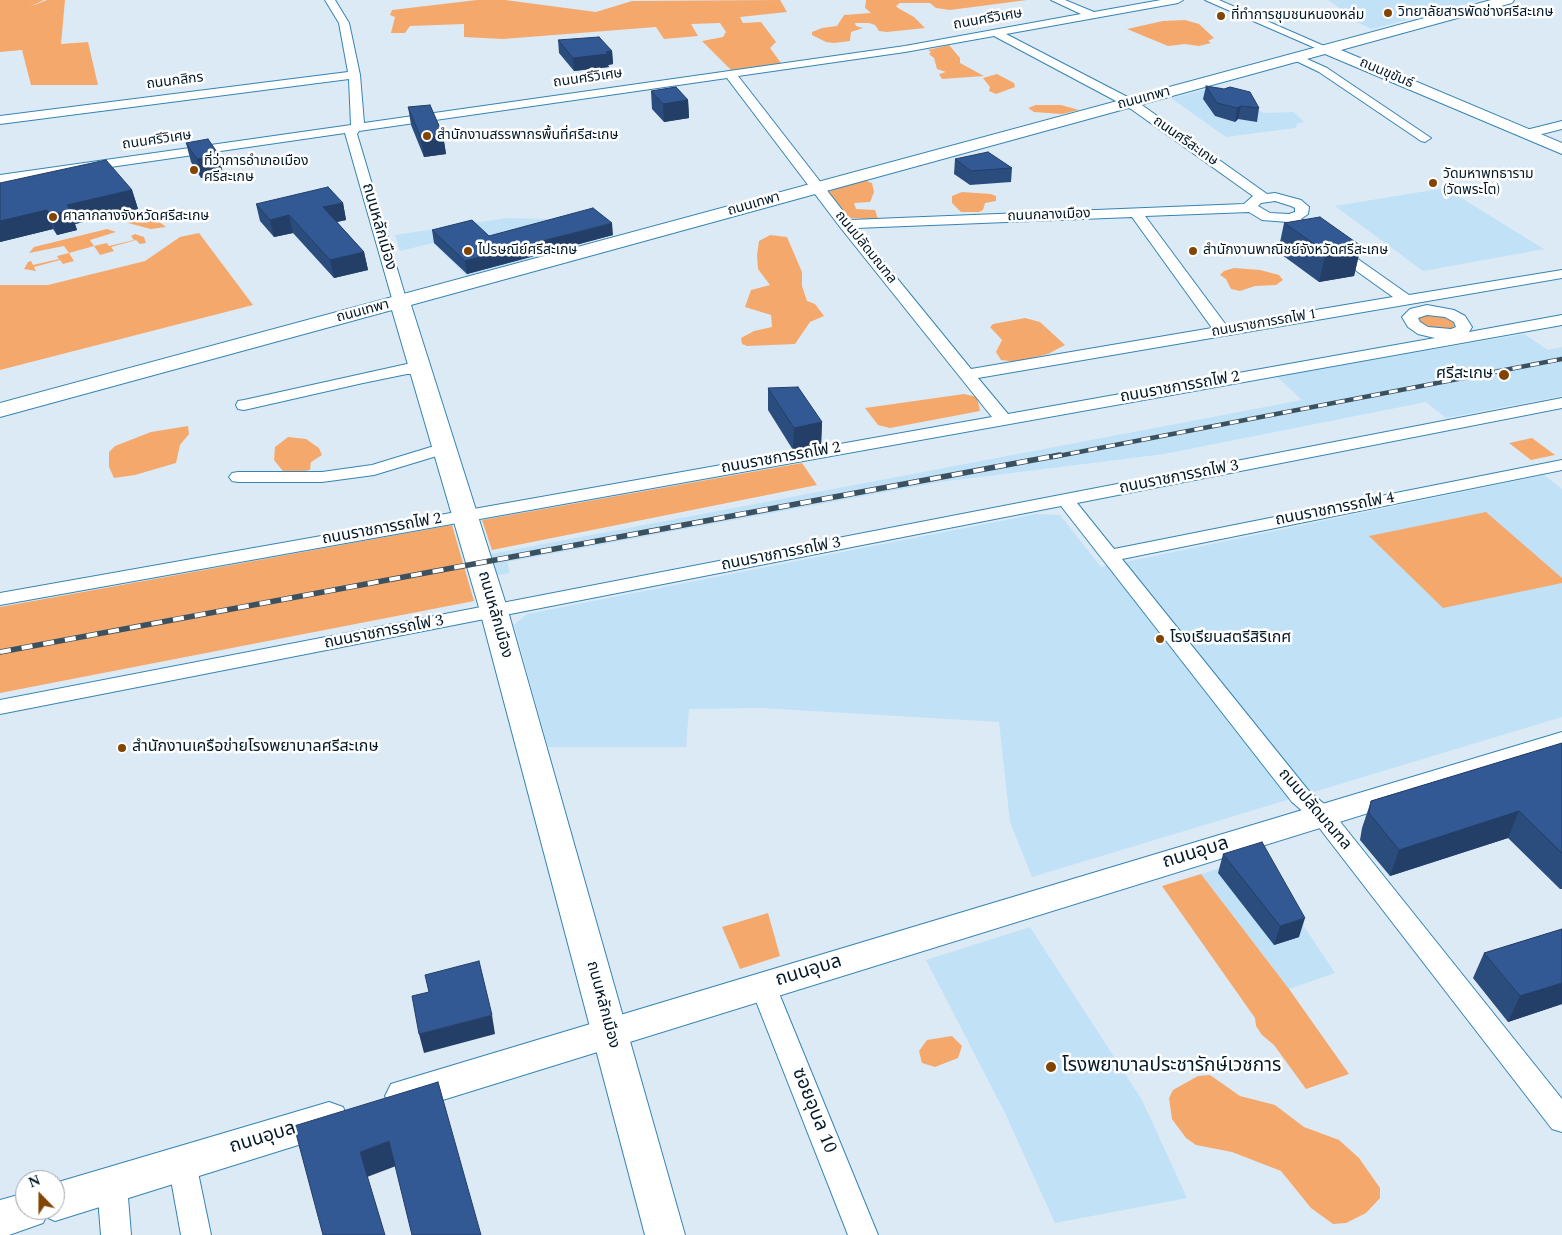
<!DOCTYPE html>
<html>
<head>
<meta charset="utf-8">
<style>
	body { margin:0 }
	#map { position:relative; width:1562px; height:1235px; overflow:hidden; background:#dceaf5; font-family:Spectral,serif }
	canvas { display:block }
	.north { position:absolute; left:15px; top:1170px; width:50px; height:50px; box-sizing:border-box; background:#fff; border:1px solid #9aa3a9; border-radius:50%; rotate:338deg; font-size:14px; font-weight:700; line-height:20px; text-align:center; color:#021928 }
	.north::after { content:''; display:block; margin:auto; width:18px; height:22px; background:#824501; clip-path:polygon(50% 0,100% 100%,50% 72%,0 100%) }
</style>
</head>
<body>
<div id="map">
<canvas width="1562" height="1235"></canvas>
<div class="north">N</div>
</div>
<script>
const g = document.querySelector('canvas').getContext('2d');
g.lineJoin = 'round';
function fill(path, color) { g.fillStyle = color; g.fill(path, 'evenodd'); }
const shape = rows => new Path2D(rows.map(r => 'M' + r).join(''));
function trace(path, color, width, dash) { g.strokeStyle = color; g.lineWidth = width; g.lineCap = dash ? 'butt' : 'round'; g.setLineDash(dash || []); g.stroke(path); }
function drawText(font, color, halo, rows, align = 'center') {
  g.font = font + ' Spectral,"Noto Sans Thai",serif'; g.lineWidth = 5; g.setLineDash([]); g.textBaseline = 'middle'; g.strokeStyle = halo; g.fillStyle = color; for (const [text, x, y, turn = 0] of rows) {
    g.save(); g.translate(x, y); g.rotate((+turn || 0) * Math.PI / 180); g.textAlign = isNaN(turn) ? turn : align; if (halo) g.strokeText(text, 0, 0); g.fillText(text, 0, 0); g.restore();
  }
}
fill(shape([
	[1328,0,1481,0,1372,29,1345,17,1341,9],
	[1220,86,1240,101,1264,113,1294,112,1304,122,1298,123,1295,128,1226,137,1171,98],
	[1445,188,1544,249,1423,271,1335,206],
	[507,218,547,219,574,247,467,276,433,243,400,251,395,235],
	[1524,334,1548,350,1562,347,1562,396,1446,418,1426,402,1164,454,940,482,507,562,510,573,493,576,486,555,1302,400,1276,376],
	[1544,475,1562,489,1562,717,1032,877,1010,822,999,722,761,708,689,709,686,747,548,747,514,625,527,614,1036,514,1060,515,1101,567],
	[1257,856,1335,973,1289,989,1201,874],
	[1030,927,1142,1100,1187,1198,1055,1223,1005,1113,926,960]
]), '#c1e1f7');
fill(shape([
	[0,0,44,0,29,7,47,0,65,0,61,44,88,42,98,85,31,85,22,50,0,52],
	[477,0,505,0,596,12,632,1,780,0,787,12,740,17,743,23,761,22,776,42,770,48,781,63,731,70,702,41,723,37,726,32,720,23,691,24,698,36,664,39,656,27,503,39,464,37,464,24,410,26,405,33,391,33,395,17,390,15,392,10],
	[866,0,1027,0,950,10,936,8,930,3,900,3,896,6,898,8,914,17,925,28,887,32,879,31,875,25,869,23,855,23,856,26,863,28,851,32,850,41,834,43,826,42,812,35,812,32,822,28,837,26,844,15,871,13,865,8],
	[1185,20,1199,24,1214,38,1208,41,1211,43,1199,46,1185,44,1168,46,1127,29,1163,21],
	[949,45,960,58,960,63,984,76,942,79,939,74,946,72,937,69,934,58,929,54,931,52,928,50],
	[997,74,1014,83,1015,87,996,94,989,91,990,87,983,78],
	[1036,105,1061,105,1079,110,1062,114,1034,112,1028,108],
	[864,180,872,183,874,192,870,202,854,203,856,209,875,210,878,219,847,218,827,192],
	[962,192,991,194,996,196,996,201,985,203,983,210,979,212,961,212,952,203,952,196],
	[150,215,166,227,151,229,128,223],
	[107,229,116,232,90,240,94,246,107,243,109,246,134,240,131,236,135,234,144,237,146,243,140,244,136,240,111,247,114,251,100,255,94,246,69,253,74,261,63,264,60,260,34,267,36,271,24,269,28,262,31,261,33,265,59,259,57,256,69,253,64,246,29,253,34,247],
	[199,233,253,305,0,370,0,285,48,285,145,261,180,237],
	[770,235,787,237,802,272,802,286,807,301,815,304,824,316,810,322,795,344,747,346,742,344,741,338,754,331,772,327,771,315,745,307,751,290,770,285,758,269,757,255,759,241],
	[1234,268,1260,270,1279,275,1283,280,1276,285,1255,286,1240,291,1231,289,1226,279,1220,275,1224,271],
	[1429,314,1441,315,1451,319,1455,325,1452,329,1431,330,1417,320,1420,316],
	[1025,318,1040,322,1065,345,1048,354,1016,362,1001,360,996,352,1002,340,990,327,993,324],
	[964,394,977,397,980,411,890,428,878,425,865,408],
	[188,426,189,434,180,445,176,463,135,475,114,478,109,467,109,452,115,446,151,432],
	[288,437,306,439,319,448,322,455,311,462,310,470,286,475,274,460,275,447],
	[1532,438,1555,455,1531,460,1509,443],
	[802,463,817,485,492,550,482,520],
	[1486,512,1562,578,1562,583,1443,608,1369,536],
	[452,525,474,601,0,693,0,607],
	[1201,874,1289,989,1349,1074,1306,1089,1274,1045,1262,1035,1256,1026,1255,1018,1162,886],
	[768,913,780,956,740,969,722,927],
	[952,1036,962,1046,958,1058,935,1067,922,1063,919,1051,927,1040],
	[1210,1075,1240,1096,1275,1105,1304,1127,1339,1140,1359,1158,1380,1188,1380,1198,1366,1213,1346,1223,1333,1224,1311,1208,1281,1171,1232,1152,1196,1145,1186,1138,1172,1119,1169,1098,1173,1090,1198,1076]
]), '#f5a86c');
const street = shape([
	[325,0,335,0,349,23,360,75,364,123,905,46,1081,14,1051,0,1065,0,1094,12,1161,0,1183,0,1178,3,1006,34,1139,103,1267,194,1275,193,1301,200,1309,207,1308,214,1301,219,1409,295,1562,270,1562,278,978,378,1008,414,1435,338,1418,334,1408,327,1402,317,1410,309,1427,305,1454,310,1465,316,1472,327,1469,332,1562,315,1562,325,0,605,0,593,992,417,840,227,727,78,359,131,357,134,407,302,405,305,400,306,395,305,393,302,345,133,0,183,0,175,351,125,349,79,0,124,0,116,348,72,339,23,325,0],
	[994,36,1131,109,1253,196,1244,204,850,220,738,76,905,52,994,36],
	[1275,201,1291,206,1295,208,1295,212,1289,214,1270,213,1258,206,1261,203,1275,201],
	[1249,212,1262,220,1288,222,1393,297,1226,325,1145,216,1249,212],
	[1132,217,1212,328,971,369,856,228,1132,217],
	[1427,315,1445,317,1454,322,1456,327,1451,329,1428,327,1420,322,1418,318,1427,315],
	[1205,0,1219,0,1331,49,1326,52,1322,51,1205,0],
	[1296,54,1327,68,1431,138,1425,142,1421,141,1319,72,1292,59,1290,57,1292,55,1296,54],
	[1562,121,1562,129,1526,138,1520,134,1522,131,1562,121],
	[407,364,420,364,426,366,428,369,426,372,420,374,407,374,363,383,244,410,238,409,236,405,238,401,244,400,407,364],
	[1562,398,1562,408,1077,503,1114,549,1562,460,1562,470,1122,559,1308,790,1330,809,1562,1099,1562,1132,1552,1129,1314,821,1292,802,1061,506,0,714,0,700,1562,398],
	[444,443,450,444,453,448,450,452,374,475,322,482,238,482,232,481,229,477,232,473,238,472,322,472,372,465,444,443],
	[763,975,772,979,776,986,878,1235,848,1235,750,986,754,979,763,975],
	[182,1150,192,1154,196,1163,211,1235,181,1235,168,1163,172,1154,182,1150],
	[112,1172,122,1176,127,1185,131,1235,101,1235,97,1185,102,1176,112,1172]
]);
const secondary = shape([
	[1491,0,1514,0,1512,3,1341,50,1562,143,1562,154,1325,54,411,305,508,611,685,1235,645,1235,480,611,392,310,0,417,0,403,1491,0]
]);
const primary = shape([
	[1562,732,1562,753,404,1112,391,1108,385,1096,391,1084,404,1080,1562,732],
	[329,1102,343,1107,348,1119,343,1131,55,1221,46,1217,43,1223,9,1235,0,1235,0,1200,25,1193,25,1210,55,1210,55,1183,329,1102]
]);
trace(street, '#3584b3', 2);
trace(secondary, '#3584b3', 2);
trace(primary, '#3584b3', 2);
fill(street, '#fff');
fill(secondary, '#fff');
fill(primary, '#fff');
const railFar1 = shape([
	[1053,457,1562,359]
]);
const rail = shape([
	[0,652,1060,455]
]);
trace(railFar1, '#3c515f', 4.5);
trace(rail, '#3c515f', 5.5);
trace(railFar1, '#fff', 3, [9]);
trace(rail, '#fff', 4, [11]);
fill(shape([
	[558,40,612,51,613,64,608,65,609,67,574,71,559,53],
	[1206,86,1259,108,1257,122,1238,119,1235,122,1215,116,1203,99],
	[651,91,688,100,689,118,664,122,652,109],
	[408,107,443,135,446,154,424,157,411,125],
	[186,143,219,155,223,174,201,178,191,162],
	[955,159,1012,168,1011,182,970,185,954,174],
	[0,183,132,190,138,209,75,224,77,230,57,235,53,229,0,242],
	[343,203,346,220,337,222,364,252,368,270,334,278,293,233,274,237,260,221,256,204],
	[1284,223,1361,246,1354,276,1319,282,1278,252],
	[432,230,489,236,613,235,467,274,434,243],
	[768,388,822,422,821,445,793,450,768,410],
	[1562,743,1562,889,1560,889,1508,838,1390,876,1360,840,1362,828,1371,801],
	[1223,854,1299,937,1274,945,1218,873],
	[1562,929,1562,1004,1508,1022,1473,978,1484,953]
]), '#2b4d7e');
fill(shape([
	[612,51,613,64,608,65,609,67,574,71,573,58],
	[688,100,689,118,664,122,663,104],
	[1241,106,1238,119,1235,122,1237,108],
	[443,135,446,154,424,157,421,138],
	[219,155,223,174,201,178,197,159],
	[132,190,138,209,75,224,77,230,57,235,51,215,67,205],
	[343,203,346,220,327,224,323,207],
	[47,210,53,229,0,242,0,221],
	[289,215,293,233,274,237,270,220],
	[612,223,613,235,467,274,465,261],
	[1361,246,1354,276,1319,282,1326,252],
	[364,252,368,270,334,278,330,260],
	[822,422,821,445,793,450,794,428],
	[1519,811,1508,838,1390,876,1399,850],
	[1305,918,1299,937,1274,945,1280,926],
	[1562,983,1562,1004,1508,1022,1520,996],
	[492,1015,495,1034,424,1053,419,1034],
	[389,1141,396,1166,367,1177,360,1152]
]), '#233e67');
const building = shape([
	[599,37,612,51,606,52,608,54,573,58,558,40,599,37],
	[1206,86,1224,89,1230,87,1250,92,1259,108,1241,106,1237,108,1217,103,1206,86],
	[676,87,688,100,663,104,651,91,676,87],
	[430,105,443,135,421,138,408,107,430,105],
	[208,139,219,155,197,159,186,143,208,139],
	[988,152,1012,168,971,171,955,159,988,152],
	[106,160,132,190,67,205,71,210,51,215,47,210,0,221,0,183,106,160],
	[328,187,343,203,323,207,364,252,330,260,289,215,270,220,256,204,328,187],
	[593,208,612,223,465,261,432,230,472,220,489,236,593,208],
	[1320,217,1361,246,1326,252,1284,223,1320,217],
	[798,387,822,422,794,428,768,388,798,387],
	[1562,743,1562,853,1519,811,1399,850,1369,813,1371,801,1562,743],
	[1262,842,1305,918,1280,926,1223,854,1262,842],
	[1562,929,1562,983,1520,996,1484,953,1562,929],
	[479,961,492,1015,419,1034,412,996,429,992,425,975,479,961],
	[438,1082,481,1235,412,1235,389,1141,360,1152,385,1235,323,1235,294,1126,438,1082]
]);
fill(building, '#325993');
trace(building, '#233e67', 1);
for (const [x, y, r, color] of [
	[1388,13,5,"#824501"],
	[1221,16,5,"#824501"],
	[427,136,5,"#824501"],
	[194,170,5,"#824501"],
	[1433,183,5,"#824501"],
	[53,217,5,"#824501"],
	[468,251,5,"#824501"],
	[1193,251,5,"#824501"],
	[1504,375,6,"#824501"],
	[1160,639,5,"#824501"],
	[122,748,5,"#824501"],
	[1051,1067,6,"#824501"]
]) { const dot = new Path2D(); dot.arc(x, y, r, 0, 2 * Math.PI); g.fillStyle = color; g.fill(dot); trace(dot, '#fff', 2); }
drawText('14px', '#021928', '#fff', [
	["วิทยาลัยสารพัดช่างศรีสะเกษ",1398,13],
	["ที่ทำการชุมชนหนองหล่ม",1231,16],
	["สำนักงานสรรพากรพื้นที่ศรีสะเกษ",437,136],
	["ที่ว่าการอำเภอเมือง",204,162],
	["ศรีสะเกษ",204,178],
	["วัดมหาพุทธาราม",1443,175],
	["(วัดพระโต)",1443,191],
	["ศาลากลางจังหวัดศรีสะเกษ",63,217],
	["ไปรษณีย์ศรีสะเกษ",478,251],
	["สำนักงานพาณิชย์จังหวัดศรีสะเกษ",1203,251]
], 'left');
drawText('14px', '#021928', '#fff', [
	["ถนนศรีวิเศษ",988,20,-10],
	["ถนนขุขันธ์",1386,74,23],
	["ถนนศรีวิเศษ",588,79,-8],
	["ถนนกสิกร",175,82,-7],
	["ถนนเทพา",1144,99,-15],
	["ถนนศรีวิเศษ",157,141,-8],
	["ถนนศรีสะเกษ",1185,142,35],
	["ถนนเทพา",754,205,-16],
	["ถนนกลางเมือง",1049,216,-2],
	["ถนนปลัดมณฑล",865,248,51],
	["ถนนเทพา",363,312,-15],
	["ถนนราชการรถไฟ 1",1264,324,-10]
]);
drawText('16px', '#021928', '#fff', [
	["ถนนหลักเมือง",378,227,74],
	["ถนนราชการรถไฟ 2",1180,388,-10],
	["ถนนราชการรถไฟ 2",781,459,-10],
	["ถนนราชการรถไฟ 3",1179,478,-11],
	["ถนนราชการรถไฟ 4",1335,510,-11],
	["ถนนราชการรถไฟ 2",382,530,-10],
	["ถนนราชการรถไฟ 3",781,555,-11],
	["ถนนหลักเมือง",494,615,74],
	["ถนนราชการรถไฟ 3",384,633,-11],
	["ถนนปลัดมณฑล",1314,810,49],
	["ถนนหลักเมือง",602,1005,75]
]);
drawText('16px', '#021928', '#fff', [
	["ศรีสะเกษ",1493,375,"right"],
	["โรงเรียนสตรีสิริเกศ",1170,639],
	["สำนักงานเครือข่ายโรงพยาบาลศรีสะเกษ",132,748]
], 'left');
drawText('19px', '#021928', '#fff', [
	["ถนนอุบล",1196,854,-17],
	["ถนนอุบล",809,972,-17],
	["ซอยอุบล 10",813,1111,68],
	["ถนนอุบล",263,1139,-17]
]);
drawText('19px', '#021928', '#fff', [
	["โรงพยาบาลประชารักษ์เวชการ",1062,1067]
], 'left');
</script>
</body>
</html>
